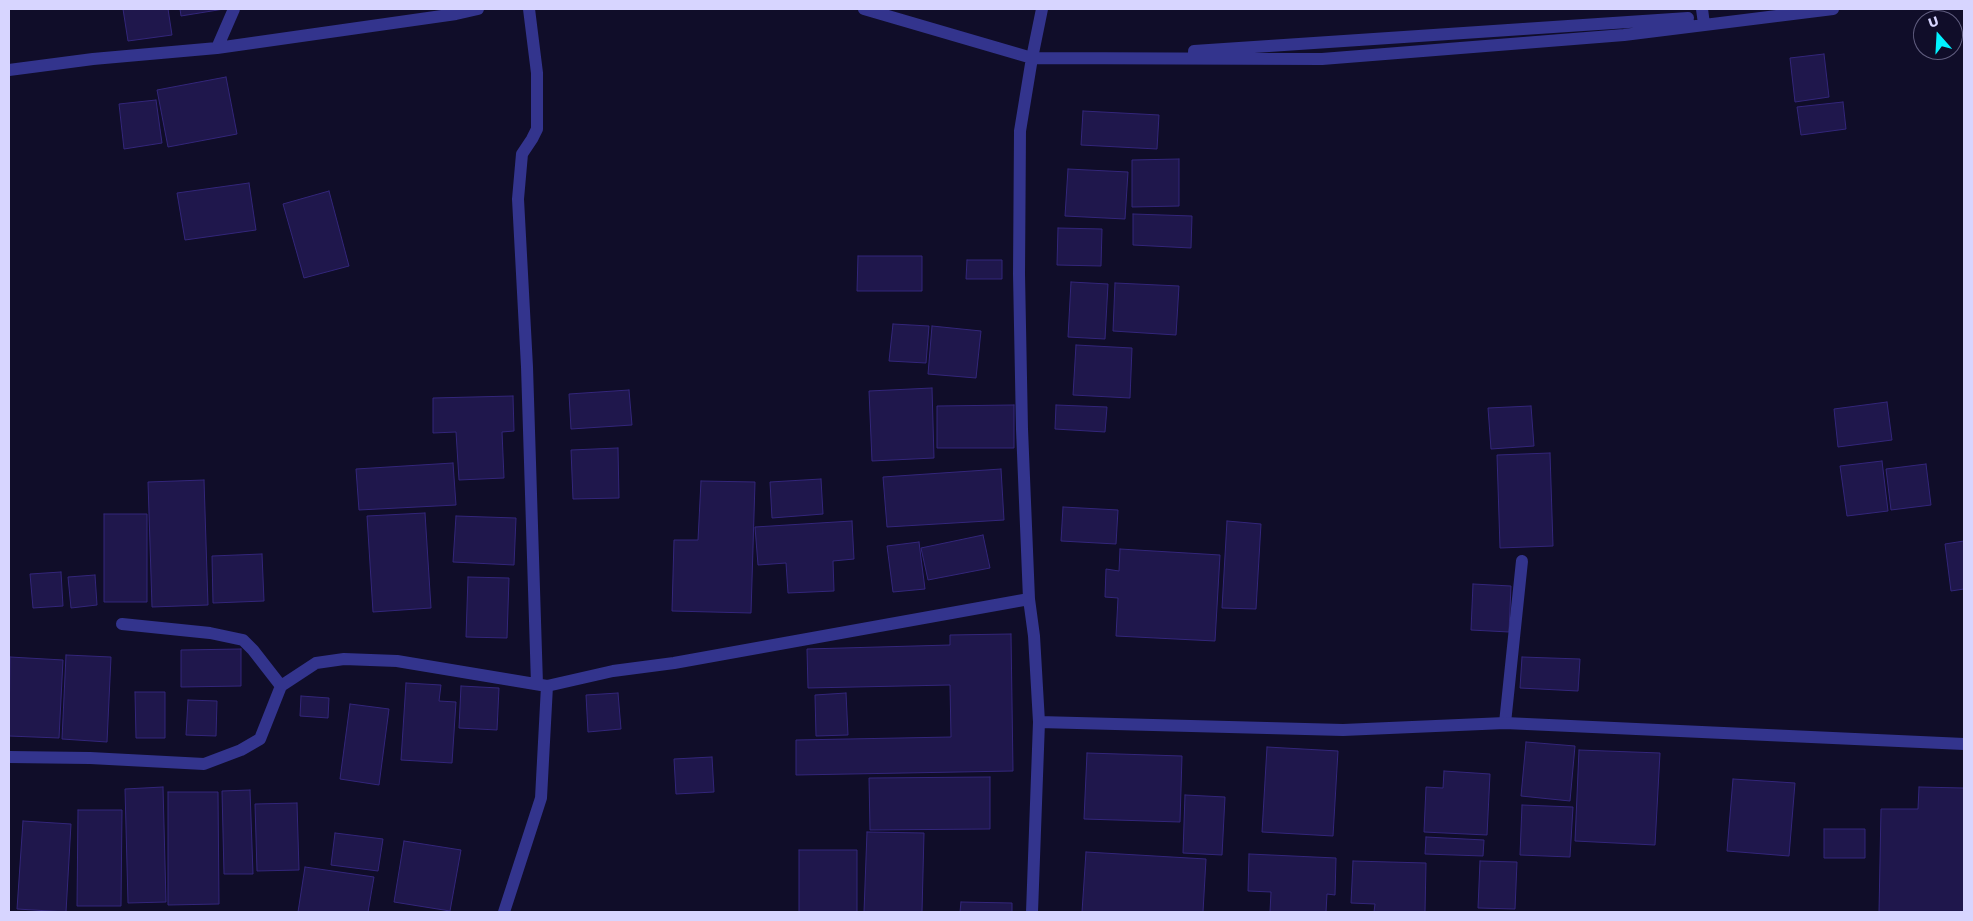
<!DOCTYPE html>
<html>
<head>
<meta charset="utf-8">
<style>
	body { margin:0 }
	#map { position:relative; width:1973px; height:921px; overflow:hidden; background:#100d29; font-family:"Work Sans",sans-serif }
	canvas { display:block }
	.frame { position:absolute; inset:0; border:10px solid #d7d5ff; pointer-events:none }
	.north { position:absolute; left:1913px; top:10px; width:50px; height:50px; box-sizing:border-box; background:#100d29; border:1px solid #605d7f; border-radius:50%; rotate:341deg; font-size:14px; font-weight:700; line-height:20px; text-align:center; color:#d7d5ff }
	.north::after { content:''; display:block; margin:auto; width:18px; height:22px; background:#01f2ff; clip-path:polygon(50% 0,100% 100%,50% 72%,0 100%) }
</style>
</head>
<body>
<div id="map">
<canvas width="1973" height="921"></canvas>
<div class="frame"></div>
<div class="north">U</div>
</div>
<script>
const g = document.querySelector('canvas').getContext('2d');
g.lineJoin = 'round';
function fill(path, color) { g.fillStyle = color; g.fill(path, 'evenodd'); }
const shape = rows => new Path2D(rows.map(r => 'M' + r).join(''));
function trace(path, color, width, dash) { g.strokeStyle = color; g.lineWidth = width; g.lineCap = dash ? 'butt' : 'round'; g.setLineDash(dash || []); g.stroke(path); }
const building = shape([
	[123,9,168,9,172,35,128,41,123,9],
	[180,9,224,9,181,16,180,9],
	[1824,54,1829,97,1795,102,1790,58,1824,54],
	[226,77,237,134,168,147,157,90,226,77],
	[156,100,162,143,124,149,119,104,156,100],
	[1843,102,1846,129,1801,135,1797,107,1843,102],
	[1083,111,1159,115,1157,149,1081,145,1083,111],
	[1179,159,1179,206,1132,207,1132,160,1179,159],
	[1068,169,1128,172,1125,219,1065,216,1068,169],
	[249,183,256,230,185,240,177,193,249,183],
	[329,191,349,266,304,278,283,204,329,191],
	[1133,214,1192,216,1191,248,1133,245,1133,214],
	[1058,228,1102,229,1101,266,1057,265,1058,228],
	[858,256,922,256,922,291,857,291,858,256],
	[967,260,1002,260,1002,279,966,279,967,260],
	[1071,282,1108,284,1105,339,1068,337,1071,282],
	[1115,283,1179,286,1176,335,1113,331,1115,283],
	[893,324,929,326,926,363,889,361,893,324],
	[932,326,981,331,976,378,928,374,932,326],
	[1076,345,1132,348,1130,398,1073,395,1076,345],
	[932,388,934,458,872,461,869,391,932,388],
	[629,390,632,425,571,429,569,394,629,390],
	[513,396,514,431,502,432,504,478,459,480,456,432,433,433,433,398,513,396],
	[1887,402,1892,440,1838,447,1834,409,1887,402],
	[1014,405,1014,448,937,448,937,406,1014,405],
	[1056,405,1107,407,1105,432,1055,429,1056,405],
	[1531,406,1534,446,1491,449,1488,408,1531,406],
	[618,448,619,498,573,499,571,450,618,448],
	[1550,453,1553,546,1500,548,1497,455,1550,453],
	[1882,461,1888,511,1847,516,1840,466,1882,461],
	[453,463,456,505,359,510,356,469,453,463],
	[1926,464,1931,505,1891,510,1886,469,1926,464],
	[1001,469,1004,520,887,527,883,477,1001,469],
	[821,479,823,514,772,518,770,482,821,479],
	[204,480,208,605,152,607,148,482,204,480],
	[701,481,755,482,751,613,672,611,674,540,698,540,701,481],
	[1063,507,1118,510,1116,544,1061,541,1063,507],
	[425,513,431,608,373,612,367,516,425,513],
	[104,514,147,514,147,602,104,602,104,514],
	[456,516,516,518,514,565,453,562,456,516],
	[852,521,854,559,833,561,834,591,788,593,786,563,758,565,755,527,852,521],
	[1227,521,1261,524,1256,609,1222,608,1227,521],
	[983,535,990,568,928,580,921,548,983,535],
	[1964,541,1964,589,1951,591,1945,544,1964,541],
	[919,542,925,589,893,592,887,546,919,542],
	[1120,549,1220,555,1215,641,1116,636,1118,598,1105,597,1106,569,1119,571,1120,549],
	[262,554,264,601,213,603,212,556,262,554],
	[61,572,63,606,33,608,30,574,61,572],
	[95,575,97,605,71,608,68,577,95,575],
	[468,577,509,578,507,638,466,637,468,577],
	[1473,584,1511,586,1509,632,1471,630,1473,584],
	[1011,634,1013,771,796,775,796,740,951,737,950,685,808,688,807,649,950,645,950,635,1011,634],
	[241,649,241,686,181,687,181,650,241,649],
	[66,655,111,657,107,742,62,739,66,655],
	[10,657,63,660,59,738,9,736,10,657],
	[1522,657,1580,659,1578,691,1520,688,1522,657],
	[406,683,441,685,439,701,456,702,452,763,401,760,406,683],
	[461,686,499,688,497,730,459,728,461,686],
	[135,692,165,692,165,738,136,738,135,692],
	[618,693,621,729,588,732,586,695,618,693],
	[846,693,848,735,816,736,815,695,846,693],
	[301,696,329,698,328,718,300,716,301,696],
	[188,700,217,701,216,736,186,735,188,700],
	[350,704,389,709,379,785,340,779,350,704],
	[1526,742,1575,746,1570,801,1521,796,1526,742],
	[1267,747,1338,751,1333,836,1262,832,1267,747],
	[1579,750,1660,753,1655,845,1575,841,1579,750],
	[1087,753,1182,756,1180,822,1084,819,1087,753],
	[712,757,714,792,676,794,674,759,712,757],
	[1444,771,1490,774,1487,835,1424,832,1426,787,1443,788,1444,771],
	[990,777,990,829,870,830,869,778,990,777],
	[1733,779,1795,783,1789,856,1727,851,1733,779],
	[163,787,166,902,128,903,125,789,163,787],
	[1919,787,1964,788,1964,912,1879,912,1881,809,1918,809,1919,787],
	[250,790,253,874,224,874,222,791,250,790],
	[168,792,218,792,219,904,168,905,168,792],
	[1185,795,1225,797,1222,855,1183,853,1185,795],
	[297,803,299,870,257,871,255,804,297,803],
	[1522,805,1573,807,1570,857,1520,855,1522,805],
	[78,810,122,810,121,906,77,906,78,810],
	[23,821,71,824,66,912,17,909,23,821],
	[1824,829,1865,829,1865,858,1824,858,1824,829],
	[867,832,924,833,922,912,864,912,867,832],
	[335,833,383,839,378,871,331,865,335,833],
	[1426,837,1484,840,1483,856,1425,854,1426,837],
	[404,841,461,850,450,911,394,902,404,841],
	[799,850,857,850,857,912,799,912,799,850],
	[1086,852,1206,859,1203,912,1082,912,1086,852],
	[1249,854,1336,858,1335,895,1327,894,1326,912,1270,912,1271,892,1248,891,1249,854],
	[1353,861,1426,863,1425,912,1374,912,1375,904,1351,903,1353,861],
	[1480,861,1517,862,1515,909,1478,908,1480,861],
	[305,867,374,877,368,912,298,912,305,867],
	[961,902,1012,903,1012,912,960,912,961,902]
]);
fill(building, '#1f174c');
trace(building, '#33267a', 1);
trace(shape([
	[1505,723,1522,561]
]), '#33348d', 12);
trace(shape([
	[529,9,537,73,537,129,532,139,522,154,518,199,527,367,537,684],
	[864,9,1032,58,1322,59,1624,35,1833,9],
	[1702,9,1704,24],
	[217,48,234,9],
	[1194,51,1688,18],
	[9,70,93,59,217,48,456,14,478,9],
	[122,624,210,633,243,640,253,650,281,686],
	[1039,722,1343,730,1505,723,1964,744],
	[9,757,90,758,204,764,241,750,260,739,281,686,316,663,344,659,397,661,547,686,613,671,674,663,1029,599],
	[504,912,541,798,547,686],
	[1032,912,1039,722,1034,636,1029,599,1022,429,1019,274,1020,131,1032,58,1042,9]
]), '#33348d', 12);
</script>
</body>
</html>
